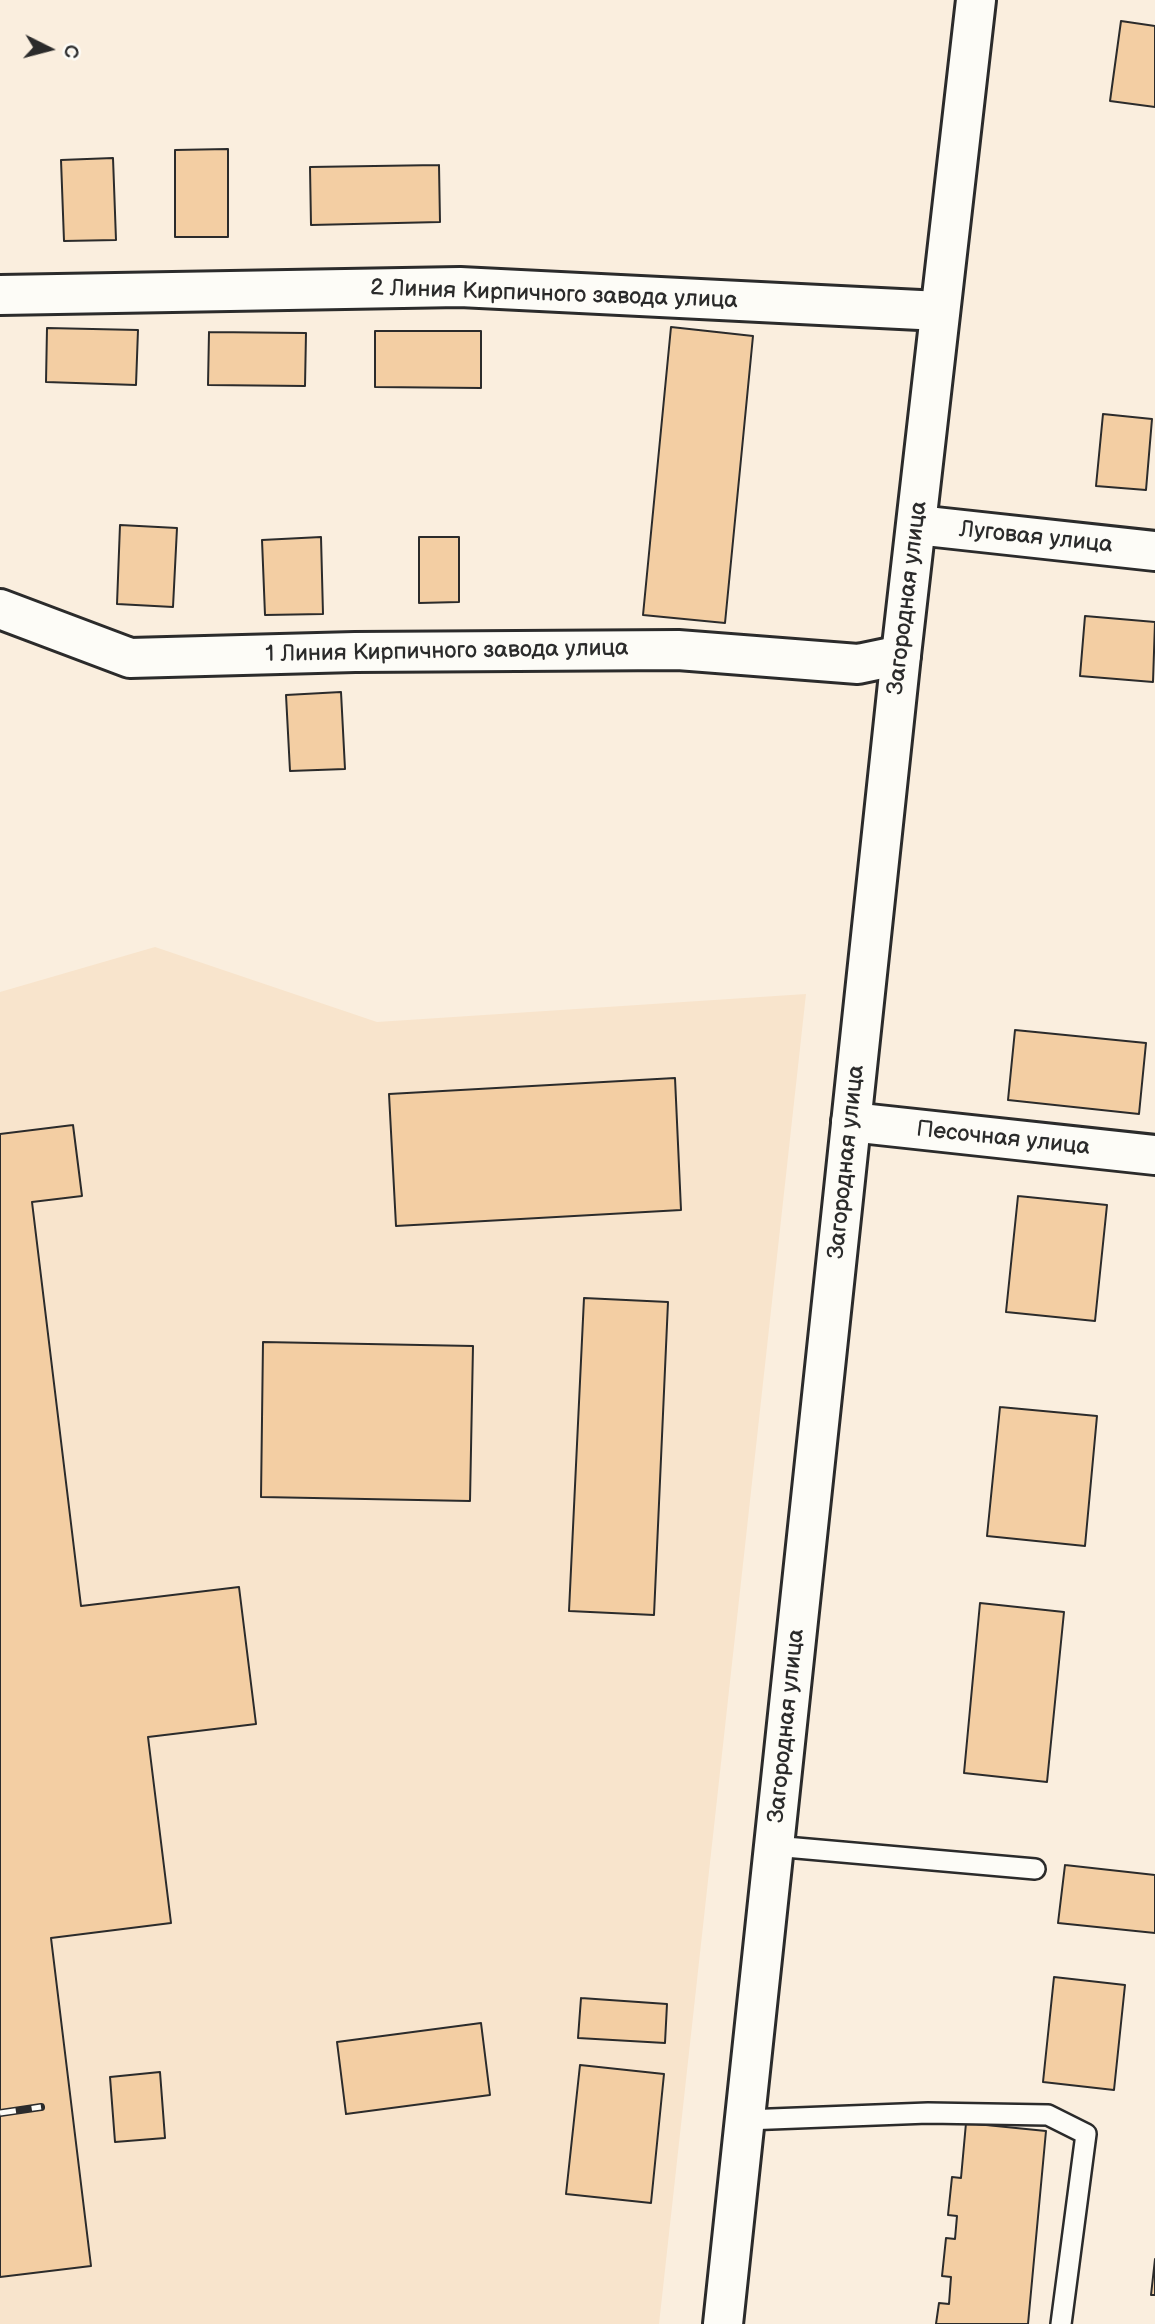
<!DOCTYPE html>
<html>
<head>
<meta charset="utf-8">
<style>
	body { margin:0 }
	#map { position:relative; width:1155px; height:2324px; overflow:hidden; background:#faeede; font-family:"Balsamiq Sans",sans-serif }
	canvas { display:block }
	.north { position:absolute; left:14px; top:14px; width:70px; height:70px; -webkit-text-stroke:5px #fdfcf7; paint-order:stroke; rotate:96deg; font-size:19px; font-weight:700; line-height:28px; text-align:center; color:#2b2b2b }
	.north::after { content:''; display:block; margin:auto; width:24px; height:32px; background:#2b2b2b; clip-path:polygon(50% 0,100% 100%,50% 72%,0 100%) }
</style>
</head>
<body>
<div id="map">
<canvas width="1155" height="2324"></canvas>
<div class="north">С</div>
</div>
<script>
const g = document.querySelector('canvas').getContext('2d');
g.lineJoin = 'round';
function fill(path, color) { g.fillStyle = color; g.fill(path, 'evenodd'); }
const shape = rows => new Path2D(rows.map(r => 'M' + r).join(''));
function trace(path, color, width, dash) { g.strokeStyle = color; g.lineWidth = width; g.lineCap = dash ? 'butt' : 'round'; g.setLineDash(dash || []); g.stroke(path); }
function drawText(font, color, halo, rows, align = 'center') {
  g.font = font + ' "Balsamiq Sans",sans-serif'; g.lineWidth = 6; g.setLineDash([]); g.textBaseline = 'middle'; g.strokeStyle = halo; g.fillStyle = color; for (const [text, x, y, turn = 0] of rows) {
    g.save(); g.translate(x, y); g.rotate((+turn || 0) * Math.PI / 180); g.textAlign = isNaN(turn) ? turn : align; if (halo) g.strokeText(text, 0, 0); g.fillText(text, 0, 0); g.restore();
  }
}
fill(shape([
	[155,947,377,1022,806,994,659,2324,0,2324,0,992]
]), '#f8e4cc');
const building = shape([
	[1121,21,1155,26,1155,107,1110,101,1121,21],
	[228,149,228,237,175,237,175,150,228,149],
	[113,158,116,240,64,241,61,160,113,158],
	[439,165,440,222,311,225,310,167,439,165],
	[671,327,753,336,725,623,643,615,671,327],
	[47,328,138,330,136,385,46,382,47,328],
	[375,331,481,331,481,388,375,387,375,331],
	[209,332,306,333,305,386,208,385,209,332],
	[1103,414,1152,419,1146,490,1096,486,1103,414],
	[120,525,177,528,173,607,117,604,120,525],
	[321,537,323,614,265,615,262,540,321,537],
	[419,537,459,537,459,602,419,603,419,537],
	[1085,616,1155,622,1153,682,1080,676,1085,616],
	[341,692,345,769,290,771,286,695,341,692],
	[1015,1030,1146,1043,1139,1114,1008,1100,1015,1030],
	[675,1078,681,1210,396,1226,389,1094,675,1078],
	[73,1125,82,1196,32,1202,81,1606,239,1587,256,1724,148,1737,171,1923,51,1938,91,2266,0,2277,0,1134,73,1125],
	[1018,1196,1107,1205,1095,1321,1006,1312,1018,1196],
	[584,1298,668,1302,654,1615,569,1611,584,1298],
	[263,1342,473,1346,470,1501,261,1497,263,1342],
	[1000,1407,1097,1416,1085,1546,987,1536,1000,1407],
	[980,1603,1064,1612,1047,1782,964,1773,980,1603],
	[1065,1865,1155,1875,1155,1933,1058,1923,1065,1865],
	[1054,1977,1125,1985,1114,2090,1043,2082,1054,1977],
	[581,1998,667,2004,665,2043,578,2038,581,1998],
	[481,2023,490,2095,346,2114,337,2042,481,2023],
	[580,2065,664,2074,651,2203,566,2194,580,2065],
	[160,2072,165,2138,115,2142,110,2077,160,2072],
	[966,2123,1046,2131,1028,2324,936,2324,939,2303,949,2304,951,2277,942,2276,946,2238,955,2239,957,2216,948,2215,952,2177,961,2178,966,2123],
	[1155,2259,1155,2295,1151,2295,1155,2259]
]);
fill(building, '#f3cea3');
trace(building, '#2b2b2b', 2);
const lane = shape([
	[774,1846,1035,1869],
	[745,2120,928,2113,1048,2115,1086,2134,1061,2324]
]);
const street = shape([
	[0,295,460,287,940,311],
	[917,525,1155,551],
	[0,609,130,658,355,652,678,650,858,664,901,655],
	[851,1122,1155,1155]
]);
const secondary = shape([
	[723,2324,901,655,976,0]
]);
trace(lane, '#2b2b2b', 24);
trace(street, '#2b2b2b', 44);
trace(secondary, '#2b2b2b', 44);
trace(lane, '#fdfcf7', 19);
trace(street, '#fdfcf7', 38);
trace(secondary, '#fdfcf7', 38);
const rail = shape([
	[0,2113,41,2107]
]);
trace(rail, '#2b2b2b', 8);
trace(rail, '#fdfcf7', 5, [16]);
drawText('23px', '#2b2b2b', '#fdfcf7', [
	["2 Линия Кирпичного завода улица",554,295,2],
	["Луговая улица",1036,538,6],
	["Загородная улица",908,598,-83],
	["1 Линия Кирпичного завода улица",447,652,-1],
	["Песочная улица",1003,1139,6],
	["Загородная улица",847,1162,-84],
	["Загородная улица",787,1726,-84]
]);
</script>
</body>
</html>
